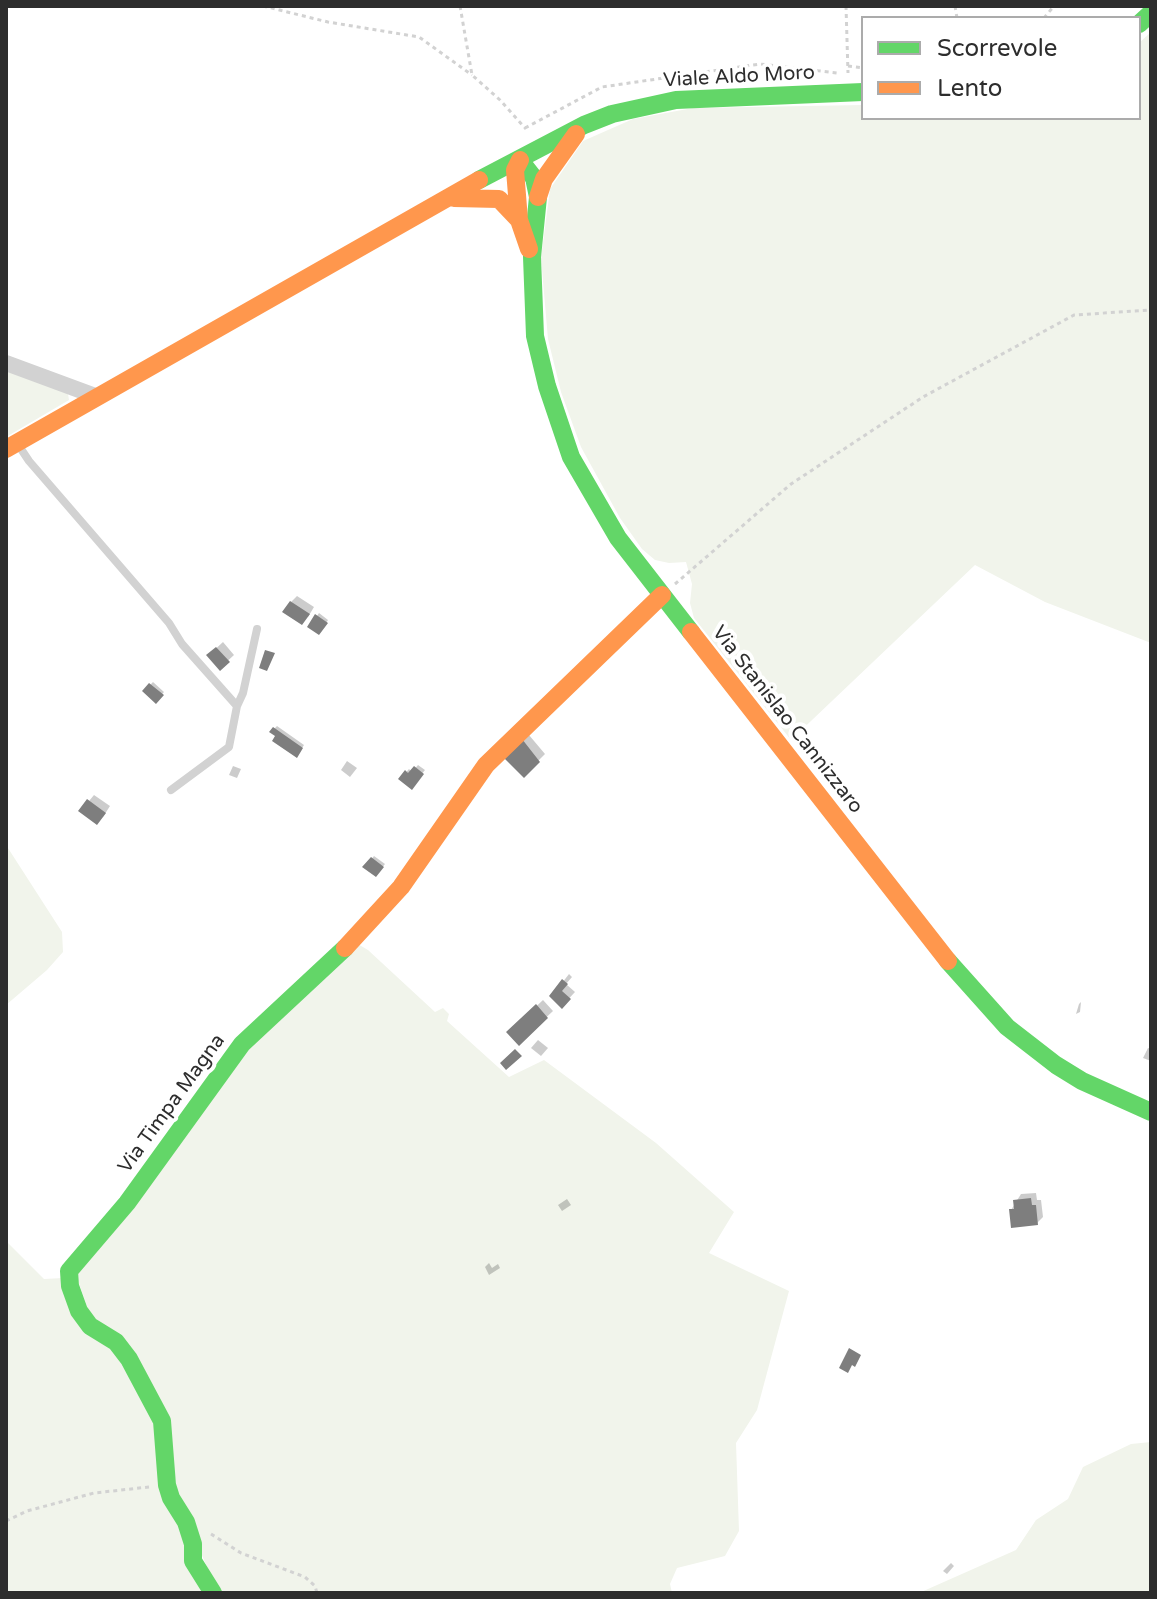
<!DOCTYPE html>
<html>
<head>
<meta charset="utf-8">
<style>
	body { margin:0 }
	#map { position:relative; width:1157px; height:1599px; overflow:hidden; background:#fff; font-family:"Varela Round",sans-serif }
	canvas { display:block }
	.frame { position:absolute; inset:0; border:8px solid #2d2d2d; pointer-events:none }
	.legend { position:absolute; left:861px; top:16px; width:280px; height:104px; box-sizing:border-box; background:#fff; border:2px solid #ababab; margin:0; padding:10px 14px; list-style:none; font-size:24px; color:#2d2d2d }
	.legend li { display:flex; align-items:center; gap:16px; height:40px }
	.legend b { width:40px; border:2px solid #ababab }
</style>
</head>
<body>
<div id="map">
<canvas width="1157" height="1599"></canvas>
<div class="frame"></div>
<ul class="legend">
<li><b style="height:10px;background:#63d668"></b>Scorrevole</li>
<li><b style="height:10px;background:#ff974d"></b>Lento</li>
</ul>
</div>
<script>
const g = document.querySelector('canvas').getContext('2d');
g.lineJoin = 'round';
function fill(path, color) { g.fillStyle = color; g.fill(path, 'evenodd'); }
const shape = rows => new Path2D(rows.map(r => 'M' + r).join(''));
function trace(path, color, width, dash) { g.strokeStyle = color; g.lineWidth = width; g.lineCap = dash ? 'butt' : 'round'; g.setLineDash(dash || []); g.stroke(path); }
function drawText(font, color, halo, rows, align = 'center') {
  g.font = font + ' "Varela Round",sans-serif'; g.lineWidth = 8; g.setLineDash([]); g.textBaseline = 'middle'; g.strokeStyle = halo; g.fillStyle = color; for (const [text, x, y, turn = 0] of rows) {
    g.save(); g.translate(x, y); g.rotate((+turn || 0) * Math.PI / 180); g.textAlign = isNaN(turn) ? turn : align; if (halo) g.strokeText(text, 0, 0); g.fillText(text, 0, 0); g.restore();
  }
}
fill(shape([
	[1151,32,1151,643,1045,602,975,565,791,740,694,618,690,603,692,584,686,562,669,563,655,560,642,549,620,518,581,447,561,392,548,339,541,258,550,189,583,141,633,119,693,108,863,105,863,118,1139,118,1139,43],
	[6,368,68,394,69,400,6,437],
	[6,845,62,932,63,952,47,970,6,1005],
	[356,943,368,950,435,1012,443,1008,449,1014,447,1021,509,1077,544,1060,656,1143,734,1212,709,1253,789,1291,757,1410,736,1443,739,1531,725,1556,677,1568,670,1584,672,1593,218,1593,179,1501,165,1418,92,1321,74,1269,245,1047],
	[6,1241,44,1279,63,1278,110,1346,157,1422,208,1593,6,1593],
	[1151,1442,1151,1593,919,1593,1016,1550,1036,1520,1068,1499,1083,1467,1131,1444]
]), '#f1f4eb');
fill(shape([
	[297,596,314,607,308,617,291,602],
	[319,613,328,620,322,630,317,616],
	[223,642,234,655,220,668,209,655],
	[153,682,164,692,156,701,144,691],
	[277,726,304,745,299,753,272,731],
	[529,735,545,754,524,775,506,758],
	[347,761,357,768,350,777,341,770],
	[418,765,425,770,411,787,400,779,409,769,412,772],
	[233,766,241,769,237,778,229,775],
	[94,795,110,806,103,817,89,801],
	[374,856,385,864,376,875,365,867],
	[569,974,572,977,566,984,575,992,562,1006,552,996],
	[543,1000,553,1011,519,1043,509,1032],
	[1081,1002,1080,1012,1076,1014,1079,1004],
	[538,1040,548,1048,541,1056,531,1048],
	[1148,1048,1151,1049,1151,1061,1143,1058],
	[1036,1193,1037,1200,1041,1200,1043,1217,1037,1223,1011,1210,1021,1194],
	[567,1199,571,1205,562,1211,558,1205],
	[489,1263,492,1268,498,1264,500,1268,489,1275,485,1267],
	[951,1563,954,1566,947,1574,943,1571]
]), '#0003');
fill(shape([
	[290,601,310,614,302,625,282,612],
	[315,614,328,623,319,635,307,627],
	[216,647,230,662,220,671,206,655],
	[265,650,275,653,267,671,259,668],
	[149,683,164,695,156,704,142,691],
	[273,727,303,748,297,758,272,741,275,736,269,732],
	[522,739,540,762,524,778,504,758],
	[414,766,424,774,412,790,398,779,405,770,408,773],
	[87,799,106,813,97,825,78,811],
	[371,857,384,867,376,877,362,867],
	[562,979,568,984,562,991,571,999,562,1009,549,996],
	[536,1004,548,1018,519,1046,506,1032],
	[515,1049,522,1056,506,1070,500,1063],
	[1031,1198,1032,1205,1036,1205,1038,1225,1011,1228,1009,1209,1014,1209,1013,1200],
	[849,1348,861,1355,855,1367,852,1365,848,1373,839,1368]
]), '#7e7e7e');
trace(shape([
	[263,6,328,22,419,37,472,75],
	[460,6,472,75,500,100,526,129],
	[846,6,848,73],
	[955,6,957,18],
	[1044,18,1054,6],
	[848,66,863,68],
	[525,128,602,87,760,64,837,73],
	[675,584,791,484,923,397,1074,315,1151,310],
	[6,1521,27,1511,94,1493,149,1487],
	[211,1534,241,1553,305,1577,315,1586,317,1593]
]), '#d2d2d2', 3, [4, 4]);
trace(shape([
	[17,443,29,461,169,623,182,644,237,706,229,747,171,790],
	[237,706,243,693,257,629]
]), '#d2d2d2', 8);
trace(shape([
	[6,363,98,397]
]), '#d2d2d2', 16);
trace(shape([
	[1139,24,1151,13],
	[520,160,534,178,538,197,532,257,535,336,547,386,571,457,618,538,691,632],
	[479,180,584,125,612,114,676,100,863,92],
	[948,961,1007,1027,1056,1065,1082,1081,1151,1112],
	[213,1593,193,1561,193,1544,186,1522,171,1498,167,1485,162,1421,129,1359,116,1342,90,1326,79,1311,70,1286,69,1271,127,1203,242,1044,345,948]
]), '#63d668', 18);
trace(shape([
	[520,160,515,170,519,220,529,249],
	[538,197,544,179,576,134],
	[454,198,499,199,519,220],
	[6,449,479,180],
	[691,632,948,961],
	[345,948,401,887,486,765,662,595]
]), '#ff974d', 18);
drawText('20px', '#2d2d2d', '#fff', [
	["Viale Aldo Moro",739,77,-3],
	["Via Stanislao Cannizzaro",787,720,52],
	["Via Timpa Magna",172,1104,-54]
]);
</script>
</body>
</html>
